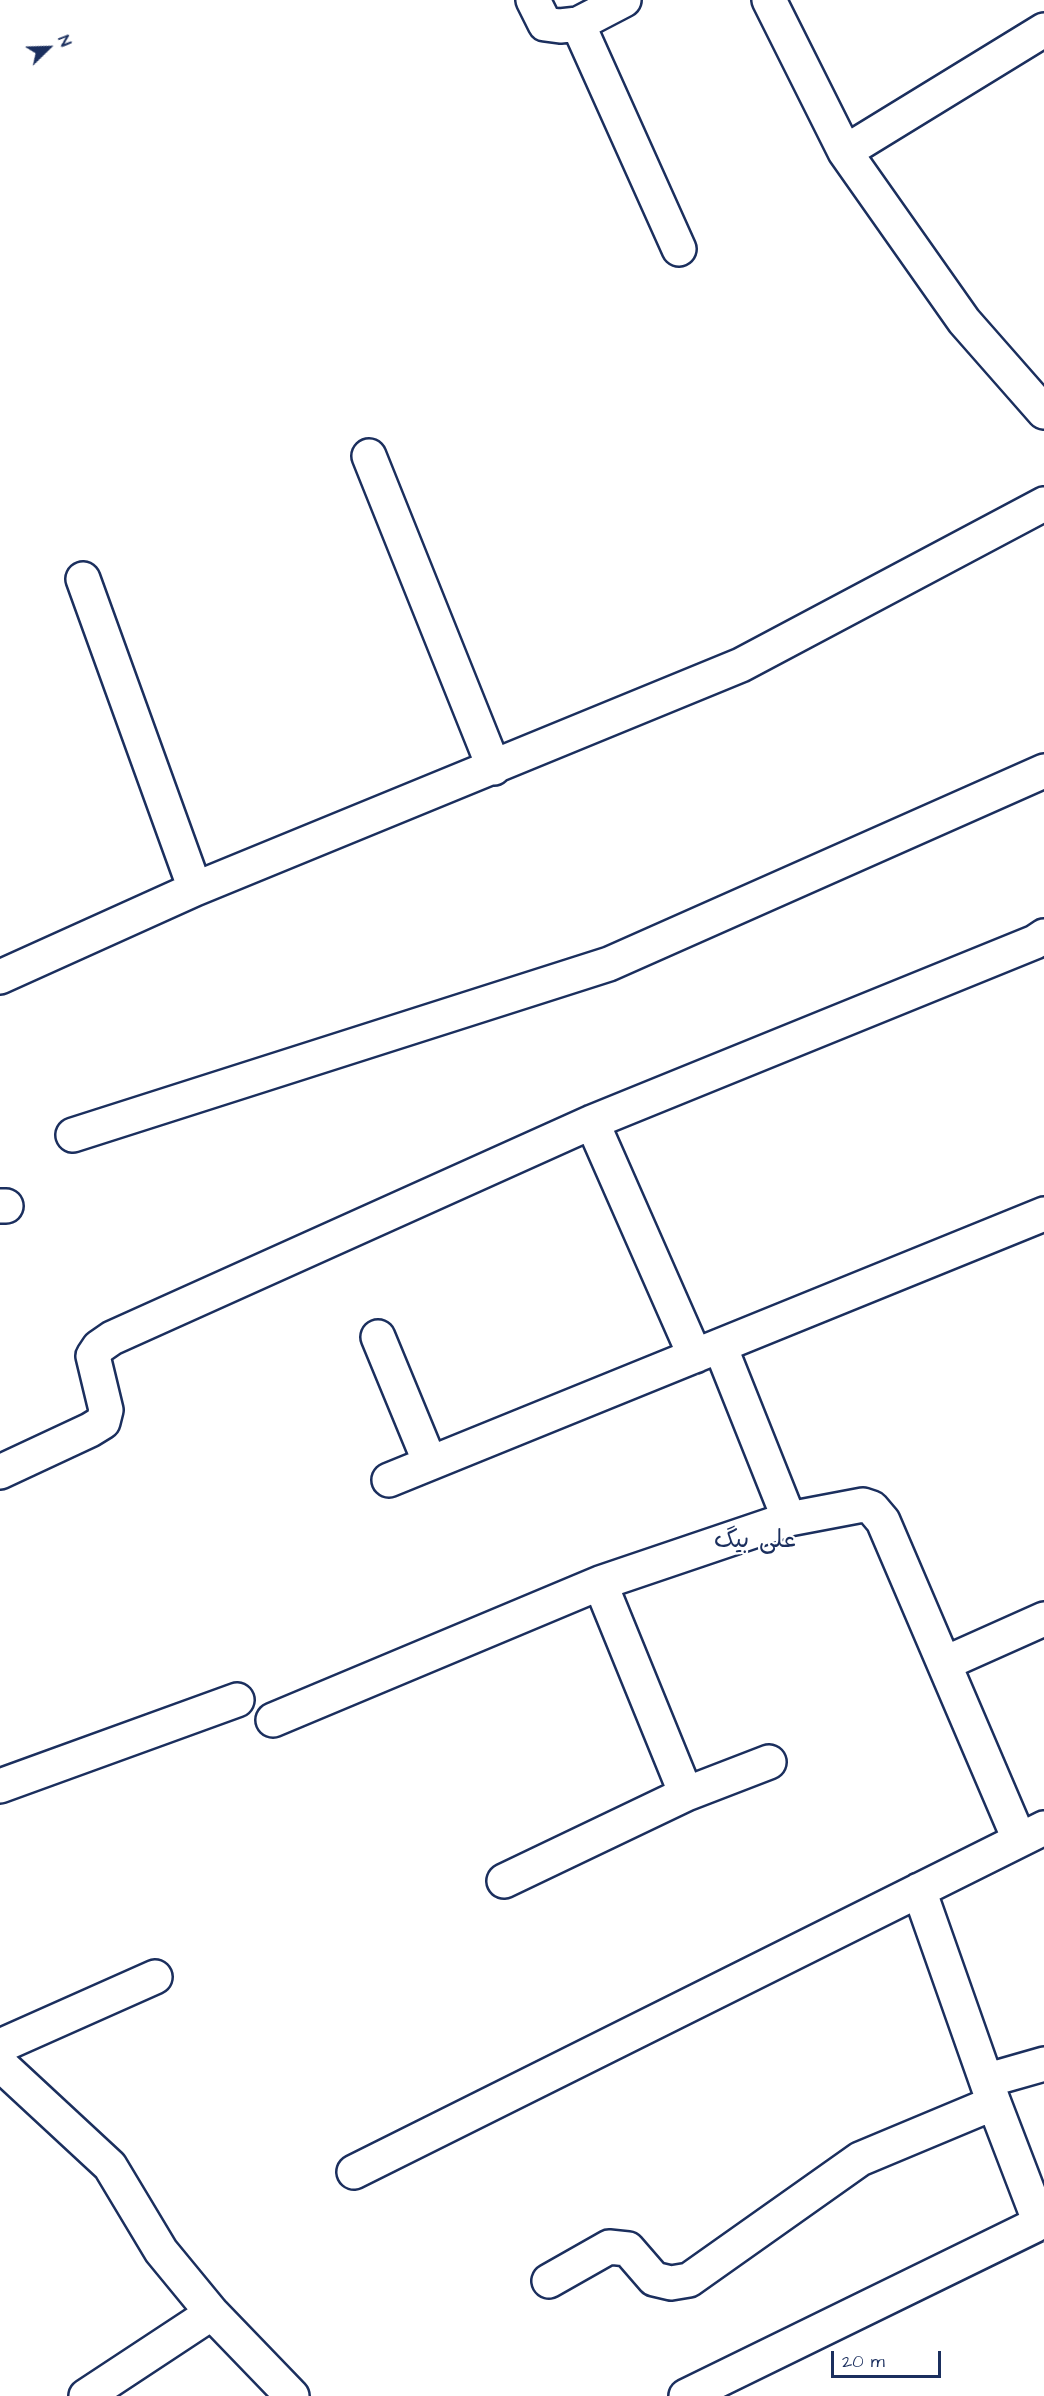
<!DOCTYPE html>
<html>
<head>
<meta charset="utf-8">
<style>
	body { margin:0 }
	#map { position:relative; width:1044px; height:2396px; overflow:hidden; background:#fff; font-family:"Architects Daughter",sans-serif }
	canvas { display:block }
	.north { position:absolute; left:18px; top:18px; width:60px; height:60px; -webkit-text-stroke:4px #fff; paint-order:stroke; rotate:67deg; font-size:16px; font-weight:700; line-height:24px; text-align:center; color:#1b2f5e }
	.north::after { content:''; display:block; margin:auto; width:21px; height:27px; background:#1b2f5e; clip-path:polygon(50% 0,100% 100%,50% 72%,0 100%) }
	.scale { position:absolute; left:831px; top:2351px; width:110px; height:27px; box-sizing:border-box; border:3px solid #1b2f5e; border-top:0; padding-left:8px; font-size:18px; line-height:21px; white-space:nowrap; color:#1b2f5e; -webkit-text-stroke:4px #fff; paint-order:stroke }
</style>
</head>
<body>
<div id="map">
<canvas width="1044" height="2396"></canvas>
<div class="north">N</div>
<div class="scale">20 m</div>
</div>
<script>
const g = document.querySelector('canvas').getContext('2d');
g.lineJoin = 'round';
const shape = rows => new Path2D(rows.map(r => 'M' + r).join(''));
function trace(path, color, width, dash) { g.strokeStyle = color; g.lineWidth = width; g.lineCap = dash ? 'butt' : 'round'; g.setLineDash(dash || []); g.stroke(path); }
function drawText(font, color, halo, rows, align = 'center') {
  g.font = font + ' "Architects Daughter","Playpen Sans Arabic",sans-serif'; g.lineWidth = 4.5; g.setLineDash([]); g.textBaseline = 'middle'; g.strokeStyle = halo; g.fillStyle = color; for (const [text, x, y, turn = 0] of rows) {
    g.save(); g.translate(x, y); g.rotate((+turn || 0) * Math.PI / 180); g.textAlign = isNaN(turn) ? turn : align; if (halo) g.strokeText(text, 0, 0); g.fillText(text, 0, 0); g.restore();
  }
}
const street = shape([
	[533,0,545,24,560,26,578,24,624,0],
	[769,0,845,152,964,321,1044,412],
	[578,24,679,249],
	[845,152,1044,30],
	[369,456,494,768],
	[83,579,195,889],
	[0,977,195,889,741,665,1044,504],
	[592,1122,695,1356],
	[73,1135,609,964,1044,771],
	[0,1206,6,1206],
	[378,1337,430,1463],
	[720,1346,789,1519],
	[0,1472,90,1430,103,1422,106,1410,93,1356,99,1347,112,1338,592,1122,1035,942,1044,936],
	[389,1480,1044,1214],
	[600,1583,686,1794],
	[950,1661,1044,1619],
	[273,1720,600,1583,789,1519,863,1505,872,1508,883,1521,1019,1839],
	[0,1786,237,1700],
	[504,1881,686,1794,769,1762],
	[919,1890,994,2103,1040,2223],
	[0,2046,155,1977],
	[0,2064,110,2166,161,2251,212,2313,292,2396],
	[988,2080,1044,2064],
	[354,2172,1044,1828],
	[549,2281,609,2247,628,2249,654,2279,671,2283,689,2280,860,2159,994,2103],
	[86,2396,212,2313],
	[686,2396,1044,2221]
]);
trace(street, '#1b2f5e', 38);
trace(street, '#fff', 33);
drawText('24px', '#1b2f5e', '#fff', [
	["علی بیگ",755,1542]
]);
</script>
</body>
</html>
